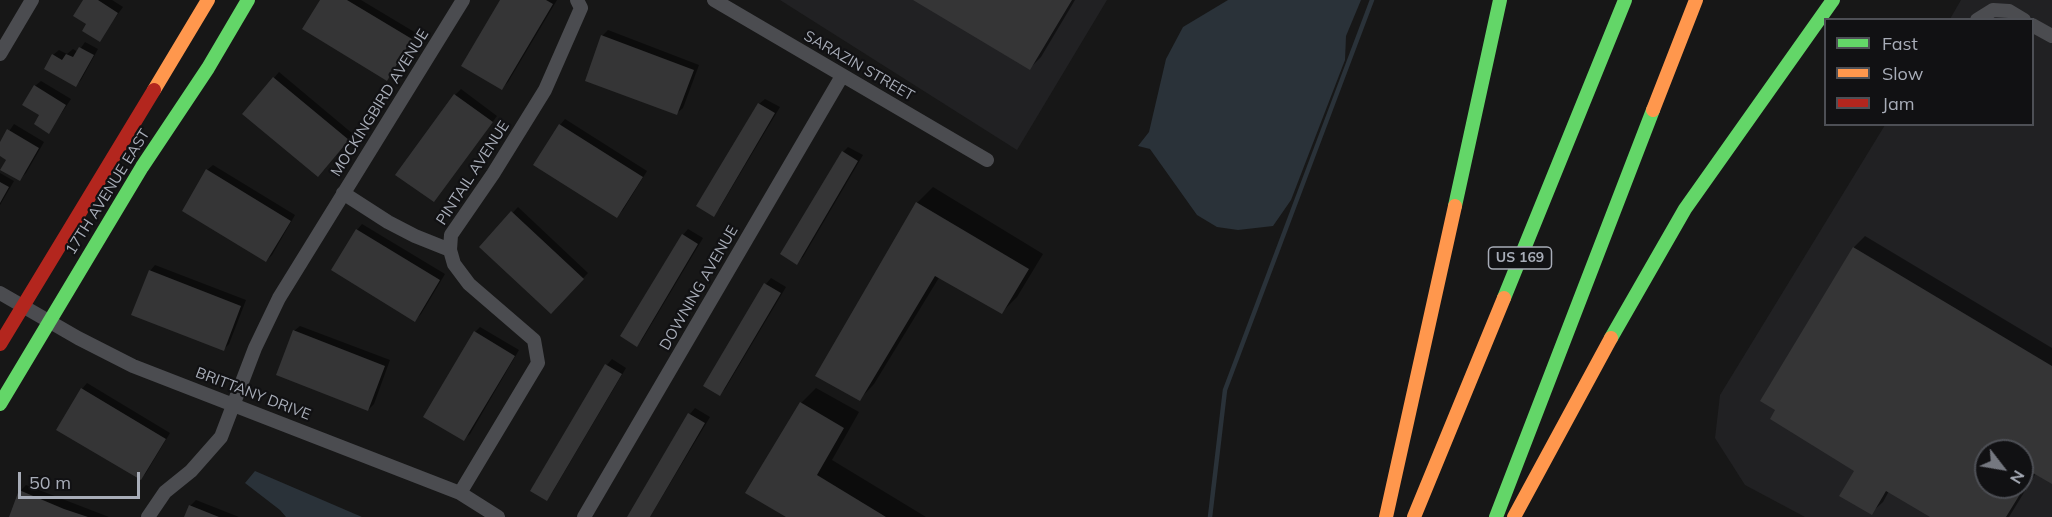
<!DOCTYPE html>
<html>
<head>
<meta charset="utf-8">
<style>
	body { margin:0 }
	#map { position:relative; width:2052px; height:517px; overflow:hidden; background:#171717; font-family:Mulish,sans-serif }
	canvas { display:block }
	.legend { position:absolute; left:1824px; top:18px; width:210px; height:108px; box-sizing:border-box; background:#111113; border:2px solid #4d4f55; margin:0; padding:8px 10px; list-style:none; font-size:18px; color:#a8adb8 }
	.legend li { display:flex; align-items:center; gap:12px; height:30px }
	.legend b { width:30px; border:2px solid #4d4f55 }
	.north { position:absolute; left:1974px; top:439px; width:60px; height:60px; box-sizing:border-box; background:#111113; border:2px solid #4d4f55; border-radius:50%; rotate:121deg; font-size:16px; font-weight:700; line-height:24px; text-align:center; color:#a8adb8 }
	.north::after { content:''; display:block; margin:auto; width:21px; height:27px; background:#757880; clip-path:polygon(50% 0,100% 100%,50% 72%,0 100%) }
	.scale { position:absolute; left:18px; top:472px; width:122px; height:27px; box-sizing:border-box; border:3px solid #a8adb8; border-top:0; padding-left:8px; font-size:18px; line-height:21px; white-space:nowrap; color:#a8adb8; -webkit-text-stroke:4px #111113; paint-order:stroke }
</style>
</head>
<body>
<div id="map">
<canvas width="2052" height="517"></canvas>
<ul class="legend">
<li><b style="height:8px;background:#63d668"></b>Fast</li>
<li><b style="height:8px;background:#ff974d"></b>Slow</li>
<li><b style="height:8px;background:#b3261e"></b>Jam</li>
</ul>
<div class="north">N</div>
<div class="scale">50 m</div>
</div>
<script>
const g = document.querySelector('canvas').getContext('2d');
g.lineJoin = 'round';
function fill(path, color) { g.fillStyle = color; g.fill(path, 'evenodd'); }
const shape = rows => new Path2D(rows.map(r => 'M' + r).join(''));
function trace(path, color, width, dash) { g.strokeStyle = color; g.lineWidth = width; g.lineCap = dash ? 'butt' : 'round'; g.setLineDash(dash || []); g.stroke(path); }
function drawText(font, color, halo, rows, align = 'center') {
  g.font = font + ' Mulish,sans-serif'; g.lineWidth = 4.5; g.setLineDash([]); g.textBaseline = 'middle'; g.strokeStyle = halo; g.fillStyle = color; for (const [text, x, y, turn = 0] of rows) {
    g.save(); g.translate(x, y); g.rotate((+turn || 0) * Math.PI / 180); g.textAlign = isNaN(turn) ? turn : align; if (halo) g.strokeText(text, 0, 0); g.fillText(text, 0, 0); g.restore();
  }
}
fill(shape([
	[780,0,1107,0,1017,150],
	[1961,0,2052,0,2052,517,1805,517,1745,485,1715,438,1720,395,1885,125,2032,124,2032,20,1950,19],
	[1986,451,2022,451,2022,487,1986,487]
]), '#212123');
fill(shape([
	[1228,0,1361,0,1346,36,1345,60,1291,200,1273,226,1238,230,1217,227,1197,215,1150,149,1138,146,1149,132,1166,59,1183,27],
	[255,471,362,517,286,517,280,510,245,483]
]), '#2a3239');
fill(shape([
	[85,0,112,0,123,7,99,40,88,24],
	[321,0,361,0,416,33,392,73,387,79],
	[502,0,557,0,508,82,502,88],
	[916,0,1075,0,1041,57,1030,68],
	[608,30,699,65,683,108,677,113,602,36],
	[85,42,98,49,81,80,76,85,53,55,59,50,67,54,73,49,78,52],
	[279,72,353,134,324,170,274,78],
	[41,81,71,99,49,132,41,115,35,86],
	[461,89,497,116,434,200,455,95],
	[765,99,780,107,719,209,713,215,759,104],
	[565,119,647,171,623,210,617,216,560,125],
	[14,124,44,142,26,173,20,179,8,159,0,154,0,145],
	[848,147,863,155,803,257,797,263,843,152],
	[213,165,295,215,272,255,266,261,207,170],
	[0,173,14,181,0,205],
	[933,187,1043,254,1017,297,1002,312,940,276,874,384,859,400,817,376,917,203],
	[518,207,588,273,551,312,481,247],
	[362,224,445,274,421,314,415,320,357,230],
	[688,229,703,238,642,340,637,345,683,235],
	[1865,236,2052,348,2052,483,2036,473,2009,517,1933,517,1889,491,1883,502,1871,513,1856,470,1777,410,1762,401,1854,247],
	[1986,451,2022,451,2022,487,1986,487],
	[155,265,246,300,229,344,224,349,150,271],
	[771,278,786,287,725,389,720,394,705,385,766,284],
	[300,326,390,360,374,404,368,410,294,331],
	[480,327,519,350,470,434,464,439,475,332],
	[612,359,626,368,552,493,547,499,532,490,607,365],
	[87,383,170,433,146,473,141,479,82,389],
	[816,388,859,412,832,460,926,517,789,517,801,403],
	[695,408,710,417,650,517,628,517,690,414],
	[26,485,109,517,10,517,20,491],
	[196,500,239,517,186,517,190,506]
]), '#0007');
trace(shape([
	[1210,517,1225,390,1372,0]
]), '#2a3239', 4.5);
fill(shape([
	[83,0,98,0,118,13,100,42,82,31,86,24,73,16],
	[320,0,347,0,412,39,387,81,302,29],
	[500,0,546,0,553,4,502,90,461,66],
	[913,0,1072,0,1030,70],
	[601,35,694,70,677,115,585,81],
	[79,47,94,55,76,87,44,69,52,54,62,60,66,54,73,57],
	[273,77,349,140,318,177,242,114],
	[34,85,66,105,49,134,34,124,39,115,22,105],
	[454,94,493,122,434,202,395,175],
	[758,103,775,113,714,217,696,206],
	[559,124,643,177,617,218,533,165],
	[7,129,39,148,20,181,0,170,6,160,0,156,0,142],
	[842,151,858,161,797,265,780,254],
	[206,169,291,221,266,262,182,211],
	[0,182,9,187,0,203],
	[916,202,1029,269,1002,314,935,276,860,401,815,376],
	[511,211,584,279,551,314,479,247],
	[356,229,440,280,415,322,331,270],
	[682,234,698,244,637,347,620,336],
	[1853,247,2052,366,2052,484,2033,473,2006,517,1930,517,1886,491,1872,515,1839,496,1854,471,1770,419,1775,410,1760,401],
	[1986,451,2022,451,2022,487,1986,487],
	[149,270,241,306,224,351,131,315],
	[764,283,781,293,720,396,703,386],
	[293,330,385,366,368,411,276,375],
	[474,331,515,356,464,441,423,417],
	[605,364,622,374,547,501,530,491],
	[81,388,166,439,141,480,56,430],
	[800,402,844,428,817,475,886,517,786,517,745,493],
	[688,413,705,423,677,471,650,517,627,517],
	[19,490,64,509,88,517,9,517],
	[189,505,219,517,184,517]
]), '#353536');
trace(shape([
	[714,0,987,160],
	[1977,20,1993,10,2009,11,2024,20],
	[2032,25,2052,36],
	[0,54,32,0],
	[343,193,388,222,415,236,450,250],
	[0,293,78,338,133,366,460,493,498,517],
	[460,493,538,363,534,340,469,284,454,264,450,250,451,235,493,174,545,90,581,8,577,0],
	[148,517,165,492,191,471,221,437,255,348,279,298,463,0],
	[584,517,842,76]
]), '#4b4c50', 14);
trace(shape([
	[1455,206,1500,0],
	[1504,298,1625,0],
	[1611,338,1685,209,1833,0],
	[0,404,142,167,208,68,248,0],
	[1496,517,1653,110]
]), '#63d668', 14);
trace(shape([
	[154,90,208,0],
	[1653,110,1696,0],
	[1386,517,1455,206],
	[1414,517,1504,298],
	[1514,517,1611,338]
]), '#ff974d', 14);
trace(shape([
	[0,344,154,90]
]), '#b3261e', 14);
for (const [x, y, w] of [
	[1520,258,63]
]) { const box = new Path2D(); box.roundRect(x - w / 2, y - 11, w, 22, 4.5); g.fillStyle = '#111113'; g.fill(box); trace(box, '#a8adb8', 1.5); }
drawText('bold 14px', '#a8adb8', null, [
	["US 169",1520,258]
]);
drawText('15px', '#a8adb8', '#111113', [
	["SARAZIN STREET",859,66,30],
	["MOCKINGBIRD AVENUE",380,103,-58],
	["PINTAIL AVENUE",473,173,-57],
	["17TH AVENUE EAST",108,192,-58],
	["DOWNING AVENUE",699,288,-60],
	["BRITTANY DRIVE",253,394,21]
]);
</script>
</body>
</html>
